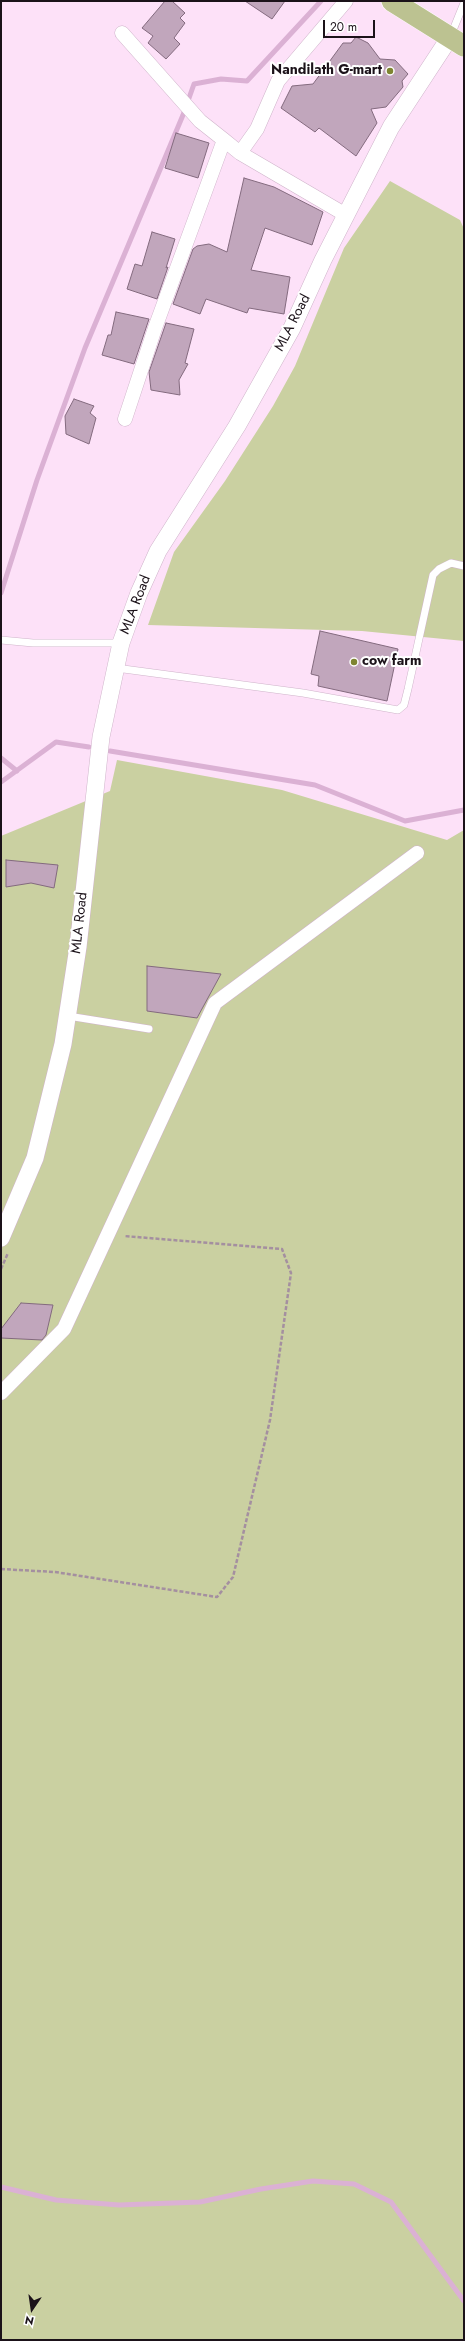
<!DOCTYPE html>
<html>
<head>
<meta charset="utf-8">
<style>
	body { margin:0 }
	#map { position:relative; width:465px; height:2341px; overflow:hidden; background:#fde1f8; font-family:Jost,sans-serif }
	canvas { display:block }
	.frame { position:absolute; inset:0; border:2px solid #1b1219; pointer-events:none }
	.north { position:absolute; left:12px; top:2289px; width:40px; height:40px; -webkit-text-stroke:3px #fff; paint-order:stroke; rotate:193deg; font-size:11px; font-weight:700; line-height:16px; text-align:center; color:#1b1219 }
	.north::after { content:''; display:block; margin:auto; width:14px; height:18px; background:#1b1219; clip-path:polygon(50% 0,100% 100%,50% 72%,0 100%) }
	.scale { position:absolute; left:323px; top:20px; width:52px; height:18px; box-sizing:border-box; border:2px solid #1b1219; border-top:0; padding-left:5px; font-size:12px; line-height:14px; white-space:nowrap; color:#1b1219; -webkit-text-stroke:3px #fff; paint-order:stroke }
</style>
</head>
<body>
<div id="map">
<canvas width="465" height="2341"></canvas>
<div class="frame"></div>
<div class="north">N</div>
<div class="scale">20 m</div>
</div>
<script>
const g = document.querySelector('canvas').getContext('2d');
g.lineJoin = 'round';
function fill(path, color) { g.fillStyle = color; g.fill(path, 'evenodd'); }
const shape = rows => new Path2D(rows.map(r => 'M' + r).join(''));
function trace(path, color, width, dash) { g.strokeStyle = color; g.lineWidth = width; g.lineCap = dash ? 'butt' : 'round'; g.setLineDash(dash || []); g.stroke(path); }
function drawText(font, color, halo, rows, align = 'center') {
  g.font = font + ' Jost,sans-serif'; g.lineWidth = 4; g.setLineDash([]); g.textBaseline = 'middle'; g.strokeStyle = halo; g.fillStyle = color; for (const [text, x, y, turn = 0] of rows) {
    g.save(); g.translate(x, y); g.rotate((+turn || 0) * Math.PI / 180); g.textAlign = isNaN(turn) ? turn : align; if (halo) g.strokeText(text, 0, 0); g.fillText(text, 0, 0); g.restore();
  }
}
fill(shape([
	[390,181,460,220,464,229,464,641,362,631,148,625,174,552,225,481,273,406,295,366,344,248],
	[117,760,282,790,447,840,464,830,464,2340,1,2340,1,836,110,791]
]), '#cad0a1');
trace(shape([
	[1,593,37,480,85,348,183,115,194,84,221,79,247,81,321,1],
	[110,751,315,785,405,821,464,810],
	[1,758,17,771],
	[1,782,56,742,89,747],
	[1,2187,56,2200,119,2205,200,2202,261,2189,313,2181,354,2184,391,2202,464,2301]
]), '#dbb1d4', 5);
const building = shape([
	[165,1,172,1,185,13,180,18,185,23,174,38,180,44,166,59,148,43,153,36,142,28,165,1],
	[245,1,285,1,272,19,245,1],
	[356,37,368,43,380,59,395,60,408,74,402,81,403,87,386,107,371,109,377,123,356,156,319,128,315,132,281,108,292,86,313,84,343,43,351,43,356,37],
	[176,133,209,143,198,178,165,168,176,133],
	[244,178,274,187,323,212,312,245,265,228,251,270,290,277,284,314,249,308,247,313,206,299,200,314,173,304,193,249,197,246,209,244,227,252,244,178],
	[152,232,175,239,166,268,168,267,157,299,127,289,135,264,142,266,152,232],
	[116,312,149,319,134,364,102,355,108,335,111,335,116,312],
	[166,323,194,329,185,363,188,364,179,380,180,395,151,390,149,372,166,323],
	[74,399,94,406,90,413,96,418,89,444,66,434,65,416,74,399],
	[320,631,398,649,387,701,318,686,319,676,311,674,320,631],
	[6,860,58,865,54,888,31,883,6,887,6,860],
	[147,966,221,974,197,1018,147,1011,147,966],
	[21,1303,53,1305,46,1335,42,1340,1,1338,1,1329,21,1303]
]);
fill(building, '#c1a6bc');
trace(building, '#836a7e', 1);
const service = shape([
	[451,35,464,3],
	[1,640,33,643,121,643],
	[116,668,303,693,398,710,404,705,408,689,433,575,439,569,451,563,464,566],
	[68,1016,149,1029]
]);
const minor = shape([
	[122,33,200,121,224,140,240,153,346,215],
	[240,153,257,129,278,81,346,1],
	[125,419,155,328,224,140],
	[1,1393,64,1329,215,1003,417,853]
]);
const tertiary = shape([
	[1,1238,35,1158,63,1044,78,947,101,737,121,643,139,593,158,551,237,426,292,328,323,260,391,127,450,37]
]);
const primary = shape([
	[392,1,464,46]
]);
trace(service, '#cfb4ca', 8);
trace(minor, '#cfb4ca', 15);
trace(tertiary, '#cfb4ca', 18);
trace(primary, '#fff', 22);
trace(shape([
	[1,1269,8,1253],
	[1,1569,55,1572,217,1597,233,1577,270,1420,291,1273,282,1249,124,1236]
]), '#a48fa0', 2.5, [4, 2]);
trace(service, '#fff', 7);
trace(minor, '#fff', 14);
trace(tertiary, '#fff', 17);
trace(primary, '#bcc291', 21);
for (const [x, y, r, color] of [
	[390,71,4,"#7e8531"],
	[354,662,4,"#7e8531"]
]) { const dot = new Path2D(); dot.arc(x, y, r, 0, 2 * Math.PI); g.fillStyle = color; g.fill(dot); trace(dot, '#fff', 1.5); }
drawText('bold 14px', '#1b1219', '#fff', [
	["Nandilath G-mart",382,71],
	["cow farm",362,662,"left"]
], 'right');
drawText('14px', '#1b1219', '#fff', [
	["MLA Road",293,323,-63],
	["MLA Road",136,605,-69],
	["MLA Road",80,923,-84]
]);
</script>
</body>
</html>
